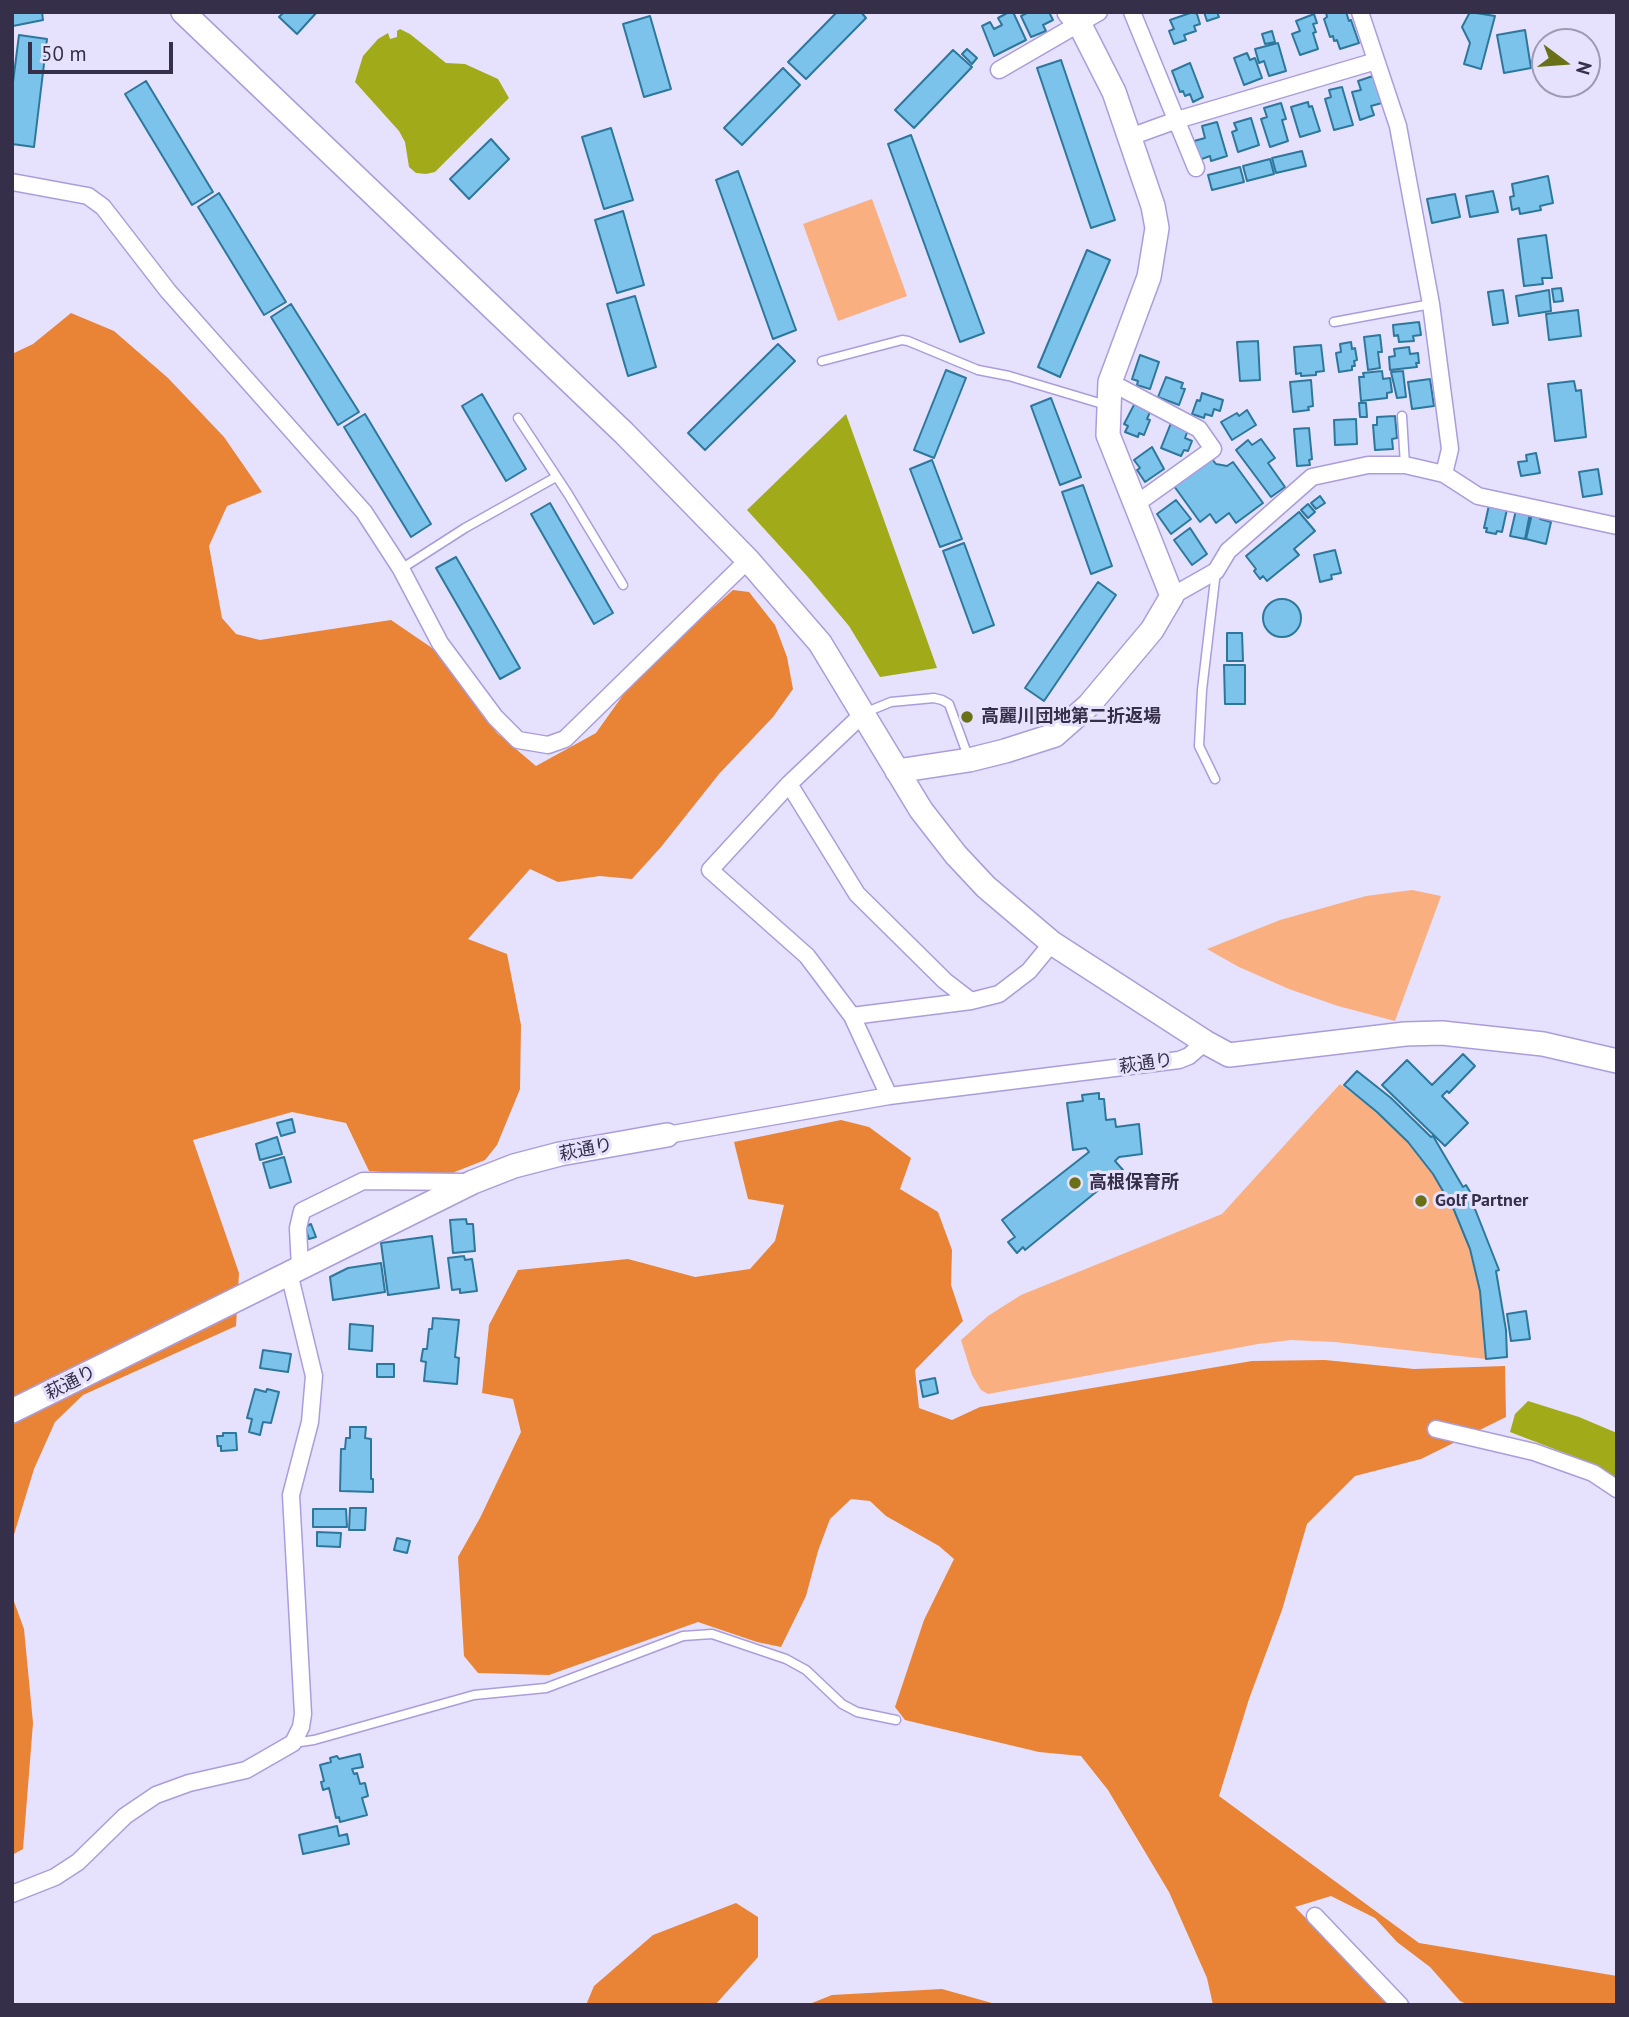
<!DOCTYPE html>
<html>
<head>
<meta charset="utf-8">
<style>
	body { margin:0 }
	#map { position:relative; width:1629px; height:2017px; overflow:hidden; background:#e6e1fc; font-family:"PT Sans",sans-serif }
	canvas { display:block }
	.frame { position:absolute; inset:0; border:14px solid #352f49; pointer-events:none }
	.north { position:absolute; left:1531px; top:28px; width:70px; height:70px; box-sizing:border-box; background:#e6e1fc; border:2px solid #9f9ab4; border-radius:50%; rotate:106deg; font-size:19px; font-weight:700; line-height:28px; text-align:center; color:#352f49 }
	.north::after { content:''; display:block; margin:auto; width:24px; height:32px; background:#697017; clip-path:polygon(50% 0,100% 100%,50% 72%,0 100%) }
	.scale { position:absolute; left:28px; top:42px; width:145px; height:32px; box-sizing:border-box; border:4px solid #352f49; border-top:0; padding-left:9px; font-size:21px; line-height:24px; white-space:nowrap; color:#352f49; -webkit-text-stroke:5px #e6e1fc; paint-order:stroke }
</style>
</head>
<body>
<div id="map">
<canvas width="1629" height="2017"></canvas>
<div class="frame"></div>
<div class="north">N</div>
<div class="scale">50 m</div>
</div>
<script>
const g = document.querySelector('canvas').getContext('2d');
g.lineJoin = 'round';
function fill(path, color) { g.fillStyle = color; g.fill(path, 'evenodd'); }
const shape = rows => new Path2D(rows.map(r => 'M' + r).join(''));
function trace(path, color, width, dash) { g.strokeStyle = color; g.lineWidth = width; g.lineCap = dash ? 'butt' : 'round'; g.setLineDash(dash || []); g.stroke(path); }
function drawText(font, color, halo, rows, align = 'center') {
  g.font = font + ' "PT Sans","Noto Sans JP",sans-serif'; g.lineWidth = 6; g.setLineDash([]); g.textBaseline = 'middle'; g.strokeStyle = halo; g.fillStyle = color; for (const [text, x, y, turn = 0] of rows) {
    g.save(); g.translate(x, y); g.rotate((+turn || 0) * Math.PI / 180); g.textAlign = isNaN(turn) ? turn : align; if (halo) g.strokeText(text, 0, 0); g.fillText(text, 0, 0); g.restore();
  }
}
fill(shape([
	[872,199,907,296,838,321,803,224],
	[1412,890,1441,896,1395,1021,1338,1006,1289,989,1239,967,1207,949,1280,920,1366,896],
	[1340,1084,1377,1112,1408,1142,1433,1174,1454,1210,1470,1249,1480,1291,1486,1359,1335,1342,1291,1340,1258,1344,988,1394,981,1390,972,1375,961,1340,988,1316,1021,1295,1222,1214]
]), '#f9af7f');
fill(shape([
	[71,313,114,331,168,378,224,437,262,492,227,506,209,546,222,618,236,634,260,640,391,620,435,650,497,733,536,766,596,733,638,674,733,590,749,592,775,625,787,657,793,689,773,717,719,774,661,847,632,879,600,876,558,882,530,869,468,939,507,954,521,1025,520,1089,497,1145,485,1160,442,1177,369,1171,346,1123,292,1112,193,1140,239,1273,236,1326,83,1395,55,1422,34,1469,12,1541,12,354,33,344],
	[841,1120,869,1127,911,1158,900,1189,938,1212,952,1250,951,1285,963,1321,915,1370,919,1408,952,1420,980,1407,1252,1361,1325,1360,1414,1369,1505,1366,1506,1417,1421,1459,1355,1476,1307,1524,1282,1610,1249,1699,1219,1796,1419,1943,1617,1976,1617,2005,1469,2005,1460,2001,1430,1967,1397,1942,1375,1918,1331,1896,1295,1907,1390,2005,1213,2005,1207,1978,1169,1892,1108,1790,1081,1756,1039,1752,905,1720,895,1707,924,1620,954,1559,939,1546,886,1516,870,1501,851,1499,830,1519,818,1551,806,1596,781,1647,757,1642,698,1622,549,1675,478,1673,464,1656,458,1557,480,1518,521,1432,513,1399,482,1393,489,1325,518,1270,628,1259,695,1277,750,1269,775,1241,784,1205,748,1199,734,1142],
	[12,1596,24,1629,33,1723,23,1849,12,1855],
	[736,1903,758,1917,758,1957,715,2005,586,2005,594,1986,653,1935],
	[942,1989,999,2005,807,2005,832,1995]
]), '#e98336');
fill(shape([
	[400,29,410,34,446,63,465,64,498,79,509,98,435,172,426,174,416,173,409,167,405,142,399,131,355,82,363,56,378,39,388,33,390,39,397,37,397,31],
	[846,414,937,668,880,677,849,626,807,576,747,510],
	[1528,1401,1579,1417,1617,1433,1617,1481,1596,1465,1510,1432,1515,1414]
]), '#a1ab1a');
const building = shape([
	[12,12,42,12,43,20,13,26,12,12],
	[284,12,317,12,297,34,279,17,284,12],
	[837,12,861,12,866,18,806,79,788,62,837,12],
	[1009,12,1013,12,1026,40,994,56,982,26,990,22,994,29,1002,25,998,18,1009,12],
	[1029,12,1049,12,1053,20,1043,25,1046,31,1031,37,1021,16,1029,12],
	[1193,12,1197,14,1200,24,1194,26,1196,31,1184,35,1186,40,1174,44,1169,31,1174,29,1170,20,1193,12],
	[1204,12,1217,12,1219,17,1207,21,1204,12],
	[1326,12,1346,12,1349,21,1351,20,1359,43,1340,49,1337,40,1334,41,1333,36,1330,37,1324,19,1327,17,1326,12],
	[1470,12,1495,16,1481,69,1464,64,1470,43,1462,27,1470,12],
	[1314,14,1317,23,1313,24,1316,32,1313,33,1318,49,1300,55,1292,34,1300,31,1296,21,1314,14],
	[650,16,671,89,644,97,623,24,650,16],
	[1525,30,1531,68,1504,73,1497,35,1525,30],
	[1272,31,1275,42,1265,44,1262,34,1272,31],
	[19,35,47,39,34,147,12,144,12,90,19,35],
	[1278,43,1286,71,1269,76,1264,61,1259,63,1255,49,1278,43],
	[967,49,977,58,972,64,962,54,967,49],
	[953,50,972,67,914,128,895,110,953,50],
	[1247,53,1250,60,1255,58,1262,78,1244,85,1234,58,1247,53],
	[1061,60,1115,220,1091,228,1037,68,1061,60],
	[1190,63,1203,97,1193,102,1190,94,1185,96,1183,91,1180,92,1172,71,1190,63],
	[783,68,800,85,742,145,724,128,783,68],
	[1373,76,1382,103,1371,106,1374,115,1360,120,1352,92,1361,90,1358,81,1373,76],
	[146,81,213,192,192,205,125,94,146,81],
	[1342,87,1353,125,1334,130,1325,99,1331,97,1329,90,1342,87],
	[1308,102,1309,107,1312,106,1320,131,1300,137,1291,107,1308,102],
	[1281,103,1286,119,1282,120,1288,141,1270,147,1261,119,1267,117,1264,108,1281,103],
	[1251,118,1259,145,1238,152,1232,132,1237,130,1234,123,1251,118],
	[1217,122,1227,156,1211,161,1210,156,1199,160,1194,141,1205,138,1202,126,1217,122],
	[611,128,633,200,604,209,582,137,611,128],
	[911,135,984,333,960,342,888,144,911,135],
	[491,139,509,159,469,199,450,179,491,139],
	[1302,151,1306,166,1276,173,1272,158,1302,151],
	[1270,159,1274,174,1247,181,1243,166,1270,159],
	[1240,167,1244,182,1212,190,1208,175,1240,167],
	[738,171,796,330,773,339,716,180,738,171],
	[1548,176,1553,203,1540,206,1541,210,1520,214,1519,208,1512,210,1510,197,1514,196,1512,184,1548,176],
	[1493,191,1498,212,1470,217,1466,196,1493,191],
	[219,193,286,302,264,315,198,207,219,193],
	[1455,194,1460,217,1432,223,1427,199,1455,194],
	[623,211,644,285,617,293,595,220,623,211],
	[1546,235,1552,278,1542,278,1543,284,1524,286,1518,239,1546,235],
	[1087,250,1110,260,1060,377,1038,367,1087,250],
	[1561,288,1563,301,1554,302,1552,289,1561,288],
	[1503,290,1508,323,1493,325,1488,292,1503,290],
	[1549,290,1551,311,1519,316,1516,296,1549,290],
	[635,296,656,367,628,376,607,304,635,296],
	[291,304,359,412,338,425,271,317,291,304],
	[1578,310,1581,336,1549,340,1546,314,1578,310],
	[1419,322,1421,335,1413,336,1414,341,1399,342,1398,335,1394,336,1393,325,1419,322],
	[1380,335,1382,352,1378,352,1380,368,1368,370,1364,337,1380,335],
	[1258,341,1260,380,1240,381,1237,342,1258,341],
	[1351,342,1352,349,1355,348,1357,360,1354,361,1355,366,1352,366,1352,370,1339,372,1336,353,1341,352,1340,344,1351,342],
	[778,344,795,361,705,450,688,433,778,344],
	[1321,345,1324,371,1316,372,1316,375,1301,376,1301,373,1296,374,1294,347,1321,345],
	[1409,347,1410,354,1418,353,1419,363,1416,363,1417,367,1390,370,1389,357,1395,356,1394,349,1409,347],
	[1140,355,1159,362,1150,389,1137,385,1138,381,1132,379,1140,355],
	[946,370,966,378,934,458,914,450,946,370],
	[1382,371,1383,379,1390,378,1392,392,1387,393,1387,398,1361,401,1359,377,1364,377,1363,373,1382,371],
	[1403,371,1406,397,1397,398,1391,372,1403,371],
	[1166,377,1183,383,1181,388,1185,389,1179,405,1158,397,1166,377],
	[1430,379,1434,406,1412,409,1408,382,1430,379],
	[1311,380,1313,406,1308,407,1309,410,1293,412,1290,382,1311,380],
	[1574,381,1576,391,1581,390,1586,437,1555,441,1548,384,1574,381],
	[1202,393,1223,400,1220,411,1214,409,1212,416,1205,414,1204,418,1192,414,1197,400,1200,401,1202,393],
	[482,394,526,469,506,481,462,406,482,394],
	[1051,398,1081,477,1060,485,1031,406,1051,398],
	[1135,403,1150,412,1147,419,1150,420,1144,435,1139,433,1138,437,1125,432,1128,426,1124,424,1135,403],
	[1359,403,1366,403,1367,417,1360,417,1359,403],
	[1247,410,1256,425,1232,440,1221,422,1237,413,1239,416,1247,410],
	[365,414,431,524,411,537,344,427,365,414],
	[1395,416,1397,438,1392,439,1393,449,1375,450,1373,425,1377,425,1377,417,1395,416],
	[1356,419,1357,444,1335,445,1334,420,1356,419],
	[1171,423,1188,430,1185,438,1192,441,1188,451,1184,450,1181,456,1161,448,1171,423],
	[1309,428,1312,459,1309,460,1310,465,1297,466,1294,429,1309,428],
	[1261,439,1275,458,1268,463,1285,487,1271,497,1236,450,1248,440,1252,445,1261,439],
	[1152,447,1164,469,1145,482,1137,470,1140,468,1134,460,1152,447],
	[1536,453,1540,473,1521,476,1518,462,1527,461,1526,455,1536,453],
	[1212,459,1216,464,1227,466,1233,462,1263,503,1236,523,1229,513,1216,523,1210,514,1200,522,1174,486,1212,459],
	[932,460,962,539,940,547,910,469,932,460],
	[1598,469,1602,494,1583,497,1579,472,1598,469],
	[1083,485,1112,566,1091,574,1062,492,1083,485],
	[1320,496,1325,503,1316,509,1311,503,1320,496],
	[1176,500,1191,519,1171,534,1157,514,1176,500],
	[550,503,613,613,594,624,531,514,550,503],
	[1308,504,1315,512,1308,518,1301,510,1308,504],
	[1489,505,1507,509,1502,532,1497,531,1496,534,1486,532,1487,528,1484,528,1489,505],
	[1516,510,1530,513,1525,539,1510,536,1516,510],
	[1299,512,1315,531,1294,549,1299,555,1267,581,1263,576,1260,579,1254,571,1256,569,1246,556,1299,512],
	[1532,514,1541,516,1540,519,1551,522,1546,544,1526,539,1532,514],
	[1190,528,1207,554,1192,565,1174,540,1190,528],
	[964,543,994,625,973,633,943,551,964,543],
	[1335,550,1341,573,1331,575,1332,579,1320,582,1314,555,1335,550],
	[456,557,520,668,500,679,436,568,456,557],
	[1098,582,1116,595,1044,701,1025,688,1098,582],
	'1263 618a19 19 0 1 1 38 0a19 19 0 1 1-38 0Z',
	[1227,633,1242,633,1243,661,1227,661,1227,633],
	[1224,665,1245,665,1245,704,1225,704,1224,665],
	[1463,1054,1475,1066,1449,1093,1447,1091,1442,1096,1468,1123,1445,1146,1382,1085,1407,1060,1432,1085,1463,1054],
	[1357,1071,1391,1098,1431,1137,1433,1136,1463,1187,1466,1185,1476,1202,1473,1204,1499,1270,1496,1271,1506,1330,1507,1357,1486,1359,1480,1291,1470,1249,1454,1210,1433,1174,1408,1142,1377,1112,1344,1085,1357,1071],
	[1099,1093,1099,1099,1104,1099,1106,1120,1115,1119,1116,1127,1139,1124,1142,1154,1119,1157,1115,1161,1123,1170,1025,1250,1023,1247,1017,1253,1008,1242,1015,1237,1002,1220,1089,1152,1086,1148,1073,1150,1067,1103,1083,1101,1082,1095,1099,1093],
	[292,1119,295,1132,281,1136,277,1123,292,1119],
	[277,1137,282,1154,260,1160,256,1144,277,1137],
	[284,1157,291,1182,270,1188,263,1163,284,1157],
	[466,1219,467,1224,473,1224,475,1251,453,1253,450,1220,466,1219],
	[311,1224,316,1237,309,1239,305,1227,311,1224],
	[432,1236,439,1288,388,1295,381,1243,432,1236],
	[464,1256,465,1260,472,1259,477,1291,460,1293,460,1289,452,1290,448,1258,464,1256],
	[381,1263,385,1292,333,1300,330,1277,348,1268,381,1263],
	[1526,1311,1530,1339,1511,1341,1507,1314,1526,1311],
	[433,1318,459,1320,455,1357,459,1358,457,1384,424,1381,426,1362,421,1361,423,1349,427,1349,429,1329,432,1329,433,1318],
	[350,1324,373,1326,372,1351,349,1349,350,1324],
	[263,1350,291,1354,288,1372,260,1368,263,1350],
	[377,1364,394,1364,394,1377,377,1377,377,1364],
	[935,1378,938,1393,923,1397,920,1381,935,1378],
	[255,1389,266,1392,267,1389,279,1392,271,1423,263,1422,260,1435,249,1432,252,1419,247,1418,255,1389],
	[350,1427,366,1427,365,1438,371,1439,371,1479,373,1479,373,1492,340,1491,341,1449,345,1449,346,1438,350,1438,350,1427],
	[223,1433,236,1433,237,1450,221,1451,221,1446,218,1446,217,1436,223,1436,223,1433],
	[350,1508,366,1508,365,1530,349,1530,350,1508],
	[313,1509,346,1509,347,1527,313,1527,313,1509],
	[317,1532,341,1533,340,1547,317,1546,317,1532],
	[397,1538,410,1541,407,1553,394,1550,397,1538],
	[360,1754,363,1767,352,1769,354,1774,357,1773,360,1784,365,1783,368,1796,362,1798,367,1815,340,1822,339,1817,336,1818,329,1788,323,1790,321,1782,324,1781,320,1765,331,1762,330,1758,337,1756,339,1759,360,1754],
	[337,1826,339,1836,347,1834,349,1844,303,1854,299,1835,337,1826]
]);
fill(building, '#7bc3eb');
trace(building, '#2e779c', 2);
const lane = shape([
	[1334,322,1431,304],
	[822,361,902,340,908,341,978,370,1009,376,1106,405],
	[1402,416,1405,465],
	[518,418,568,494,623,585],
	[401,569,465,528,556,477],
	[864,713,891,702,934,698,942,700,949,704,969,759],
	[1215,779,1199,746,1202,690,1216,571],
	[293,1743,314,1740,474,1695,546,1688,683,1636,712,1634,786,1659,806,1670,842,1704,857,1712,896,1720]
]);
const street = shape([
	[1132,12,1196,168],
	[1360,12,1398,126,1431,304,1450,449,1444,474],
	[999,70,1099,12],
	[1130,137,1177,120,1376,61],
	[12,182,88,196,103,207,168,291,364,512,401,569,440,643,495,717,518,740,548,745,565,739,748,560],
	[1110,382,1199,429,1213,449,1136,504],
	[1172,596,1216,571,1228,551,1312,477,1368,465,1405,465,1444,474,1478,496,1617,526],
	[864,713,789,784,710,870,807,956,852,1016,889,1096],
	[789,784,857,894,945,981,971,1001],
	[852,1016,971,1001,999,994,1029,971,1052,943],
	[667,1135,889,1096,1179,1060,1189,1056,1205,1042],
	[300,1268,298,1228,302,1211,363,1181,466,1182],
	[1436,1429,1534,1452,1593,1473,1617,1489],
	[12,1894,55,1877,78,1862,125,1816,156,1795,189,1783,246,1770,293,1743,301,1727,303,1714,291,1495,310,1422,314,1376,289,1273],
	[1315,1916,1400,2005]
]);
const secondary = shape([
	[183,12,624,433,748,560,820,643,921,810,956,855,986,887,1052,943,1205,1042,1229,1055,1405,1034,1442,1033,1543,1044,1617,1061],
	[897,771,969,760,1005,751,1055,735,1089,705,1152,630,1172,596,1108,435,1110,382,1149,277,1157,228,1153,206,1114,92,1080,25,1069,12],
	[12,1411,473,1182,514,1166,560,1154,667,1135]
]);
trace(lane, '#ab9ddd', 11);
trace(street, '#ab9ddd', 19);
trace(secondary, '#ab9ddd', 26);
trace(lane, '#fff', 8);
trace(street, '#fff', 16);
trace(secondary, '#fff', 23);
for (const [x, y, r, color] of [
	[967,717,7,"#697017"],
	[1075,1183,7,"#697017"],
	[1421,1201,7,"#697017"]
]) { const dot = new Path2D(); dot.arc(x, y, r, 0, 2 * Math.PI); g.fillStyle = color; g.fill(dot); trace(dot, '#e6e1fc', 2.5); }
drawText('bold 18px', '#352f49', '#e6e1fc', [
	["高麗川団地第二折返場",981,717],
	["高根保育所",1089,1183],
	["Golf Partner",1435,1201]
], 'left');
drawText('18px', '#352f49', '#e6e1fc', [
	["萩通り",1146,1064,-8],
	["萩通り",586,1150,-11],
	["萩通り",71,1383,-27]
]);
</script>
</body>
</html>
